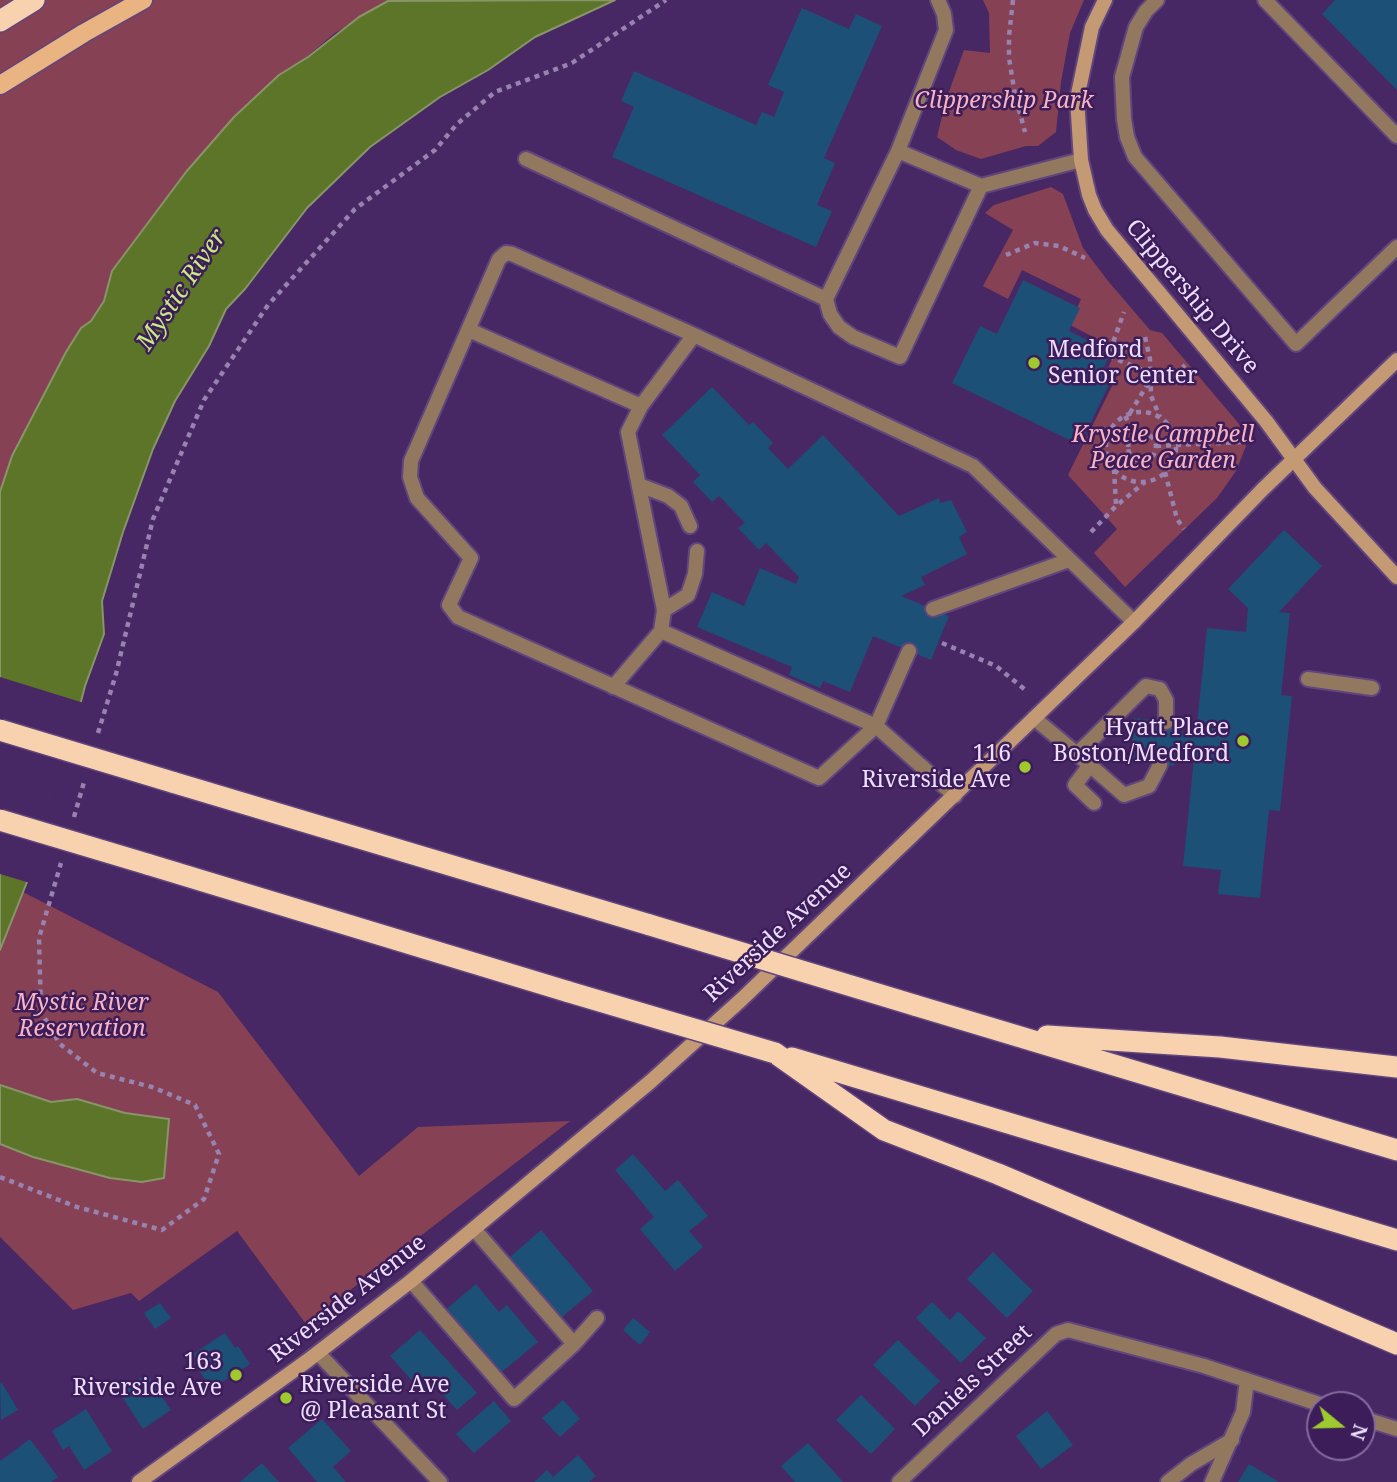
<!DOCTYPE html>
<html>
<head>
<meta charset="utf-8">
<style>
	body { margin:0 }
	#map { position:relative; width:1397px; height:1482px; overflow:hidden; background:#472865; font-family:"Noto Serif",serif }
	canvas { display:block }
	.north { position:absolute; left:1306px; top:1391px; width:70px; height:70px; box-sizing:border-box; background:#3c1d59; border:2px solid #826b9b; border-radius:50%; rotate:109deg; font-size:19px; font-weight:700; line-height:28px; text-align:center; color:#ecdffd }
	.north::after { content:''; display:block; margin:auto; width:24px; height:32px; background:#9eca2e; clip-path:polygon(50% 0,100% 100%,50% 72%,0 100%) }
</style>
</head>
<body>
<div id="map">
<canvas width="1397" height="1482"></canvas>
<div class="north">N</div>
</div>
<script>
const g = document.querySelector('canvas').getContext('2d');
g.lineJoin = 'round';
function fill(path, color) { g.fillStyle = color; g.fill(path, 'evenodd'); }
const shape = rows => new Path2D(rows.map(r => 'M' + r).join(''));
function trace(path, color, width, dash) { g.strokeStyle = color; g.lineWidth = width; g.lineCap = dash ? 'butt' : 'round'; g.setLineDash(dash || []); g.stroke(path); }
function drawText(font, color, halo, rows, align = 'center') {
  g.font = font + ' "Noto Serif",serif'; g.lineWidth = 5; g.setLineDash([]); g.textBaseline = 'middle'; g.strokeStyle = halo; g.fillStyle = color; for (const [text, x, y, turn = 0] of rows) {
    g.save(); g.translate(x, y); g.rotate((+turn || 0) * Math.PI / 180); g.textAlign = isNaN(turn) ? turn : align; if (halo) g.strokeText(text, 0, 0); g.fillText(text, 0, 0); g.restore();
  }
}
fill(shape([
	[0,0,390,0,335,33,234,118,186,172,112,271,104,301,91,321,81,328,66,352,12,456,0,492],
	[983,0,1084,0,1070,33,1061,82,1056,132,1038,146,1026,146,981,159,956,150,937,137,946,100,964,50,990,53,989,13],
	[1051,187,1063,194,1083,248,1108,281,1150,330,1162,333,1239,424,1246,446,1236,471,1217,498,1125,587,1094,553,1117,529,1068,475,1118,374,1108,368,1117,349,1070,325,1081,299,1022,270,1008,299,983,286,1013,230,985,213,994,205],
	[23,892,218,992,359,1176,418,1127,570,1121,306,1324,237,1231,139,1301,131,1293,73,1310,0,1237,0,1144,33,1157,110,1178,142,1182,169,1119,125,1113,77,1099,51,1102,0,1085,0,950]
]), '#864254');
const water = shape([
	[615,0,535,37,488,70,440,97,370,147,307,208,245,289,226,309,209,346,175,401,153,449,123,532,102,601,104,634,85,686,64,767,52,790,33,867,0,950,0,492,12,456,66,352,81,328,91,321,104,301,112,271,186,172,234,117,279,75,308,57,359,17,388,1,615,0],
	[0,1085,51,1102,77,1099,125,1113,169,1119,164,1178,142,1182,110,1178,33,1157,0,1144,0,1085]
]);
fill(water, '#5d7529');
trace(water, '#889569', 2);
fill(shape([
	[0,677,84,703,67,768,56,792,47,840,30,883,0,874]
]), '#472865');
fill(shape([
	[1335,0,1397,0,1397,90,1322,14],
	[802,8,849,29,856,14,882,26,824,158,835,163,817,205,832,211,816,247,612,157,634,107,621,101,634,71,756,125,762,112,774,117,784,92,768,85],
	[1023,280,1080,308,1069,331,1111,352,1103,369,1114,374,1080,445,952,383,980,326,997,334],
	[712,387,749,425,753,422,773,443,768,448,788,469,823,435,899,516,939,498,940,503,951,500,967,532,959,537,967,554,921,577,925,585,901,596,949,616,931,660,873,636,850,692,823,681,820,688,789,675,792,667,697,627,712,592,744,606,760,568,796,584,799,577,766,543,759,550,738,528,745,523,719,496,712,502,693,482,700,475,662,435],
	[1284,530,1322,566,1279,612,1290,613,1281,695,1292,696,1280,811,1269,810,1260,898,1218,894,1221,870,1183,866,1194,759,1175,757,1174,766,1130,762,1134,718,1180,723,1179,732,1196,734,1207,628,1246,632,1248,608,1228,589],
	[633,1154,665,1191,678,1180,708,1216,689,1231,703,1247,675,1271,640,1229,654,1217,615,1170],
	[541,1230,593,1291,556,1322,529,1291,534,1286,510,1257],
	[993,1252,1033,1291,1007,1318,967,1279],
	[476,1284,499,1312,507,1305,538,1342,497,1376,443,1312],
	[932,1302,950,1320,958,1311,986,1338,961,1363,916,1318],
	[160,1303,171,1318,155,1329,144,1313],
	[633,1318,650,1332,640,1345,623,1330],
	[420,1330,477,1393,457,1410,432,1382,422,1392,390,1356],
	[225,1333,235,1348,238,1346,250,1364,211,1389,197,1367,201,1365,193,1354],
	[898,1340,940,1381,915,1406,873,1365],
	[147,1374,171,1410,143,1429,119,1392],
	[2,1383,18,1410,1,1420,0,1384],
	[861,1395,895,1429,871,1454,836,1420],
	[563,1400,580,1419,560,1437,542,1418],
	[494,1401,511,1421,474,1453,456,1434],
	[86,1409,112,1451,84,1470,69,1446,63,1450,52,1431],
	[1047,1411,1073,1445,1041,1469,1016,1436],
	[322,1419,351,1451,333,1467,346,1482,317,1482,288,1448],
	[30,1439,58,1477,51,1482,0,1482,0,1461],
	[808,1443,843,1482,795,1482,781,1466],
	[578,1455,596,1476,589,1482,534,1482,547,1470,553,1477],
	[262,1463,279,1482,240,1482],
	[1249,1464,1279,1482,1238,1482]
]), '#1c5077');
const lane = shape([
	[1157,0,1146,11,1136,27,1122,77,1124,119,1127,137,1135,157,1296,344,1397,247],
	[1265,0,1397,136],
	[898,151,946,30,944,14,938,0],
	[526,159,826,299],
	[981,186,900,357,853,337,839,327,830,314,826,299,898,151,981,186,1081,160],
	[469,330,641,406],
	[694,335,641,406,628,432,664,610,661,631,876,726,955,796],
	[639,485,668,496,681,506,690,526],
	[933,609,1069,560],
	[664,610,688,595,695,574,697,551],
	[909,651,876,726,819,778,458,617,449,605,471,558,417,498,410,477,411,461,499,259,506,253,512,254,694,335,973,466,1134,622],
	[1308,679,1372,688],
	[613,687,661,631],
	[1034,718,1077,754,1146,686,1160,689,1166,700,1166,722],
	[1077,754,1124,795,1149,786,1160,765],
	[1090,765,1075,785,1094,803],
	[474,1229,574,1344,597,1318],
	[411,1281,514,1399,574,1344],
	[1168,1482,1191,1464,1232,1440]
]);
const street = shape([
	[318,1353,440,1482],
	[1362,1418,1397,1429],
	[899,1482,1056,1334,1068,1330,1204,1366,1322,1405],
	[1212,1482,1243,1412,1247,1380]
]);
const secondary = shape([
	[1105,0,1092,27,1077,99,1081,160,1089,195,1095,210,1107,230,1266,421,1315,488,1397,577],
	[139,1482,307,1361,411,1281,650,1082,742,999,1134,622,1263,489,1397,360]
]);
const primary = shape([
	[0,85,84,33,143,0]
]);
const highway = shape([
	[0,21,34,0],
	[172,782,650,925],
	[147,864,569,992],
	[914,1005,1397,1150],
	[1047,1036,1220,1047,1397,1067],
	[775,1053,884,1130,998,1174,1397,1344],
	[792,1058,1397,1240]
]);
trace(lane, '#61457d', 18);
trace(street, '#61457d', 18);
trace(secondary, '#61457d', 18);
trace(primary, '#61457d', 21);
trace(highway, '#61457d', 24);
trace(shape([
	[1013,0,1009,36,1009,58,1015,95,1025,132],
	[1006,255,1035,243,1059,246,1085,258],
	[1145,337,1150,359,1151,396,1160,417],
	[1110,351,1124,312],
	[1109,356,1150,373,1166,376,1178,372,1185,365],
	'1106 447a35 35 0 1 1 70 0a35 35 0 1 1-70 0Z',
	[1130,413,1149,382],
	[1125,416,1136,434],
	'1128 447a14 14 0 1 1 28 0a14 14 0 1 1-28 0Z',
	[1156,446,1241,442],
	[1109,461,1128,453],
	[1114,469,1116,505],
	[1165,472,1177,519,1184,529],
	[1091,532,1116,506,1145,482],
	[942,643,996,666,1028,692],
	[98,733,116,674,153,519,204,400,268,305,355,209,435,150,457,124,495,92,572,63,666,0],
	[74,817,84,782],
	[0,1177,77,1207,162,1230,204,1199,219,1154,195,1105,152,1087,97,1073,60,1044,41,1012,39,938,61,863]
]), '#9882b0', 4.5, [5, 5]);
trace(lane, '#92785f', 14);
trace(street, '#92785f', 14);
trace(secondary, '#c39a73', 14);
trace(primary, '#e9b481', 18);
trace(highway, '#f8d2ae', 21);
const highwayBridge = shape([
	[0,730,172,782],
	[0,820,147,864],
	[650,925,914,1005],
	[569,992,775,1053]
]);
trace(highwayBridge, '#61457d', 24, []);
trace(highwayBridge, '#f8d2ae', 21);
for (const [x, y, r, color] of [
	[1034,363,7,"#9eca2e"],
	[1243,741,7,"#9eca2e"],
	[1025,767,7,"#9eca2e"],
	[236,1375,7,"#9eca2e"],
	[286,1398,7,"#9eca2e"]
]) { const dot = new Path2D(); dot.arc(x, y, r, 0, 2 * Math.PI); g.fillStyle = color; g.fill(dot); trace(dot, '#3c1d59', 2.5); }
drawText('italic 23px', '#f9b4c3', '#3c1d59', [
	["Clippership Park",1004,101],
	["Krystle Campbell",1163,435],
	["Peace Garden",1163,461],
	["Mystic River",82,1003],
	["Reservation",82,1029]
]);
drawText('23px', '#ecdffd', '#3c1d59', [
	["Clippership Drive",1192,297,50],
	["Riverside Avenue",778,933,-43],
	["Riverside Avenue",348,1299,-38],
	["Daniels Street",973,1381,-43]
]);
drawText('23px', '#ecdffd', '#3c1d59', [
	["Medford",1048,350,"left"],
	["Senior Center",1048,376,"left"],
	["Hyatt Place",1229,728],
	["Boston/Medford",1229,754],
	["116",1011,754],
	["Riverside Ave",1011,780],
	["163",222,1362],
	["Riverside Ave",222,1388],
	["Riverside Ave",300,1385,"left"],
	["@ Pleasant St",300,1411,"left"]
], 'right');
drawText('italic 24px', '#c8eb84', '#3c1d59', [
	["Mystic River",182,290,-56]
]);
</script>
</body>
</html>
